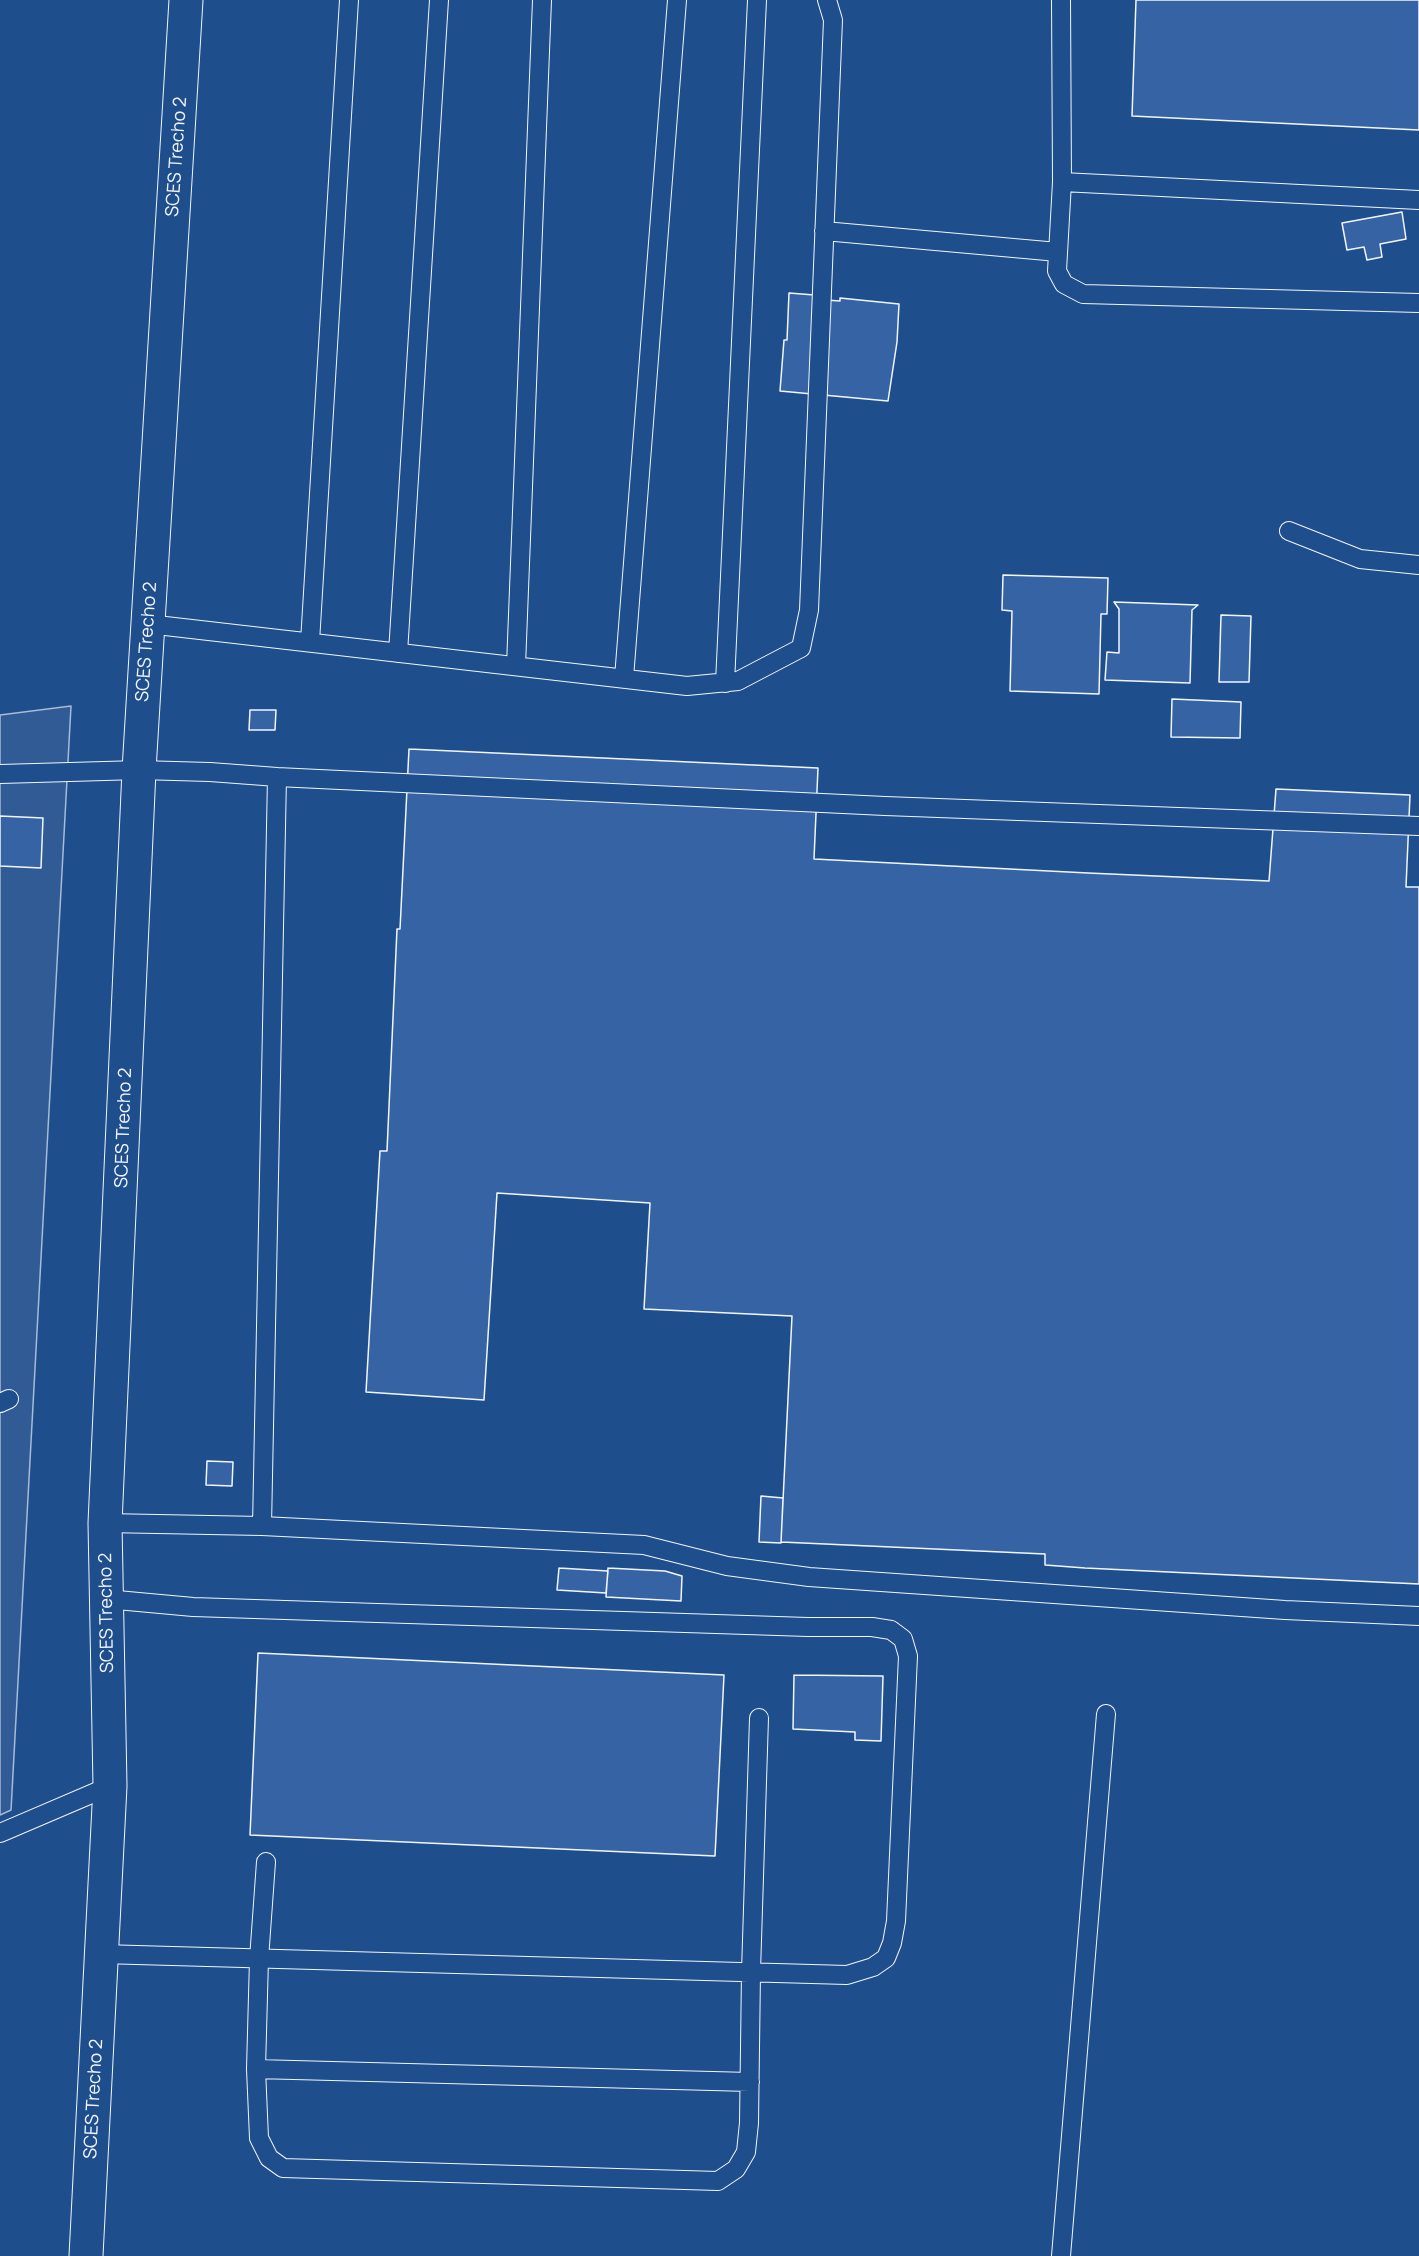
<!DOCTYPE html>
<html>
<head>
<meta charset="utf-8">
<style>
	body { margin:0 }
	canvas { display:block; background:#1f4e8c }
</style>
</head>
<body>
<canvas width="1419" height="2256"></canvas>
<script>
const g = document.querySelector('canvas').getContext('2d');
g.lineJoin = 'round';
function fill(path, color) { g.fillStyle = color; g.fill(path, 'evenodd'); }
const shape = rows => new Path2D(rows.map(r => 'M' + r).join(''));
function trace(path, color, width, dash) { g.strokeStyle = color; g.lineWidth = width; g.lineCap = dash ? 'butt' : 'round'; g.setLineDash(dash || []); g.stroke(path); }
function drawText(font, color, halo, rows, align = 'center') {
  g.font = font + ' Manrope,sans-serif'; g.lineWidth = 4.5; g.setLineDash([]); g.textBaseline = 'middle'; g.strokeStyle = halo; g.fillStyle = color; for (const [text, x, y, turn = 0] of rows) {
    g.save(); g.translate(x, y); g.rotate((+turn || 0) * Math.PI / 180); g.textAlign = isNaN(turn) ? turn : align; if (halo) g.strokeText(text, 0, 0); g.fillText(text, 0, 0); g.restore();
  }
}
const built = shape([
	[71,706,11,1810,0,1815,0,715,71,706]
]);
fill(built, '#305b95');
trace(built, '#a8bbd7', 1.5);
const building = shape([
	[1136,0,1419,0,1419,130,1132,116,1136,0],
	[1402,212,1406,239,1380,244,1382,257,1367,260,1364,247,1347,250,1342,223,1402,212],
	[789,293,827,296,826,300,840,301,840,298,899,304,897,342,888,401,780,391,784,340,787,340,789,293],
	[1003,575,1108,578,1107,614,1101,614,1099,694,1010,691,1012,611,1002,610,1003,575],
	[1114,602,1198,605,1192,610,1190,683,1105,680,1107,652,1119,653,1119,609,1114,602],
	[1221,615,1251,616,1249,682,1219,682,1221,615],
	[1172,699,1241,702,1240,738,1171,737,1172,699],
	[250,710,276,710,275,730,249,730,250,710],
	[409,749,818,768,814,859,1088,873,1269,881,1276,789,1410,795,1406,887,1419,887,1419,1584,1085,1568,1045,1565,1045,1554,781,1542,792,1316,644,1309,650,1203,497,1193,484,1400,366,1392,380,1151,387,1151,397,929,400,929,409,749],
	[0,816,43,818,41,868,0,866,0,816],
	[207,1461,233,1462,232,1486,206,1485,207,1461],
	[761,1496,783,1498,781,1543,759,1542,761,1496],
	[559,1568,608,1571,606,1593,557,1590,559,1568],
	[608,1568,665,1571,682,1576,681,1601,606,1597,608,1568],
	[258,1653,724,1675,715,1856,250,1835,258,1653],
	[794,1675,883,1676,881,1741,855,1740,855,1732,793,1729,794,1675]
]);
fill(building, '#3563a3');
trace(building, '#f2f6ff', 1.5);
const lane = shape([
	[1061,0,1062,182,1057,271,1064,284,1083,294,1419,303],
	[1062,182,1419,200],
	[824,231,1058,252],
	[1289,531,1360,559,1419,565],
	[148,624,687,686,738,681,801,648,809,610,833,20,827,0],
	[310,642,349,0],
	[398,653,439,0],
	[516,666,542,0],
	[624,678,677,0],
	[725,683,757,0],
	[0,774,139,770,210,772,277,777,262,1526,644,1545,727,1566,809,1577,1285,1610,1419,1616],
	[277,777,885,806,1419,826],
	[0,1403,9,1399],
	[105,1523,262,1526],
	[0,1833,110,1786],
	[266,1862,259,1959,256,2069,259,2138,269,2158,283,2168,718,2181,736,2169,746,2152,749,2123,751,1972,759,1718],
	[101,1954,847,1975,873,1967,886,1958,892,1943,896,1921,908,1656,903,1639,891,1630,872,1627,808,1627,193,1607,106,1599],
	[256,2069,750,2082],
	[1061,2256,1106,1714]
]);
const secondary = shape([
	[86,2256,110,1786,105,1523,139,770,186,0]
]);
trace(lane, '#f2f6ff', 20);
trace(secondary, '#f2f6ff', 35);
trace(lane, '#1f4e8c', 18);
trace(secondary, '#1f4e8c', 33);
drawText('18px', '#f2f6ff', '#1f4e8c', [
	["SCES Trecho 2",177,157,-86],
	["SCES Trecho 2",147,642,-86],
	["SCES Trecho 2",124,1128,-88],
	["SCES Trecho 2",107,1613,-91],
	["SCES Trecho 2",94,2099,-87]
]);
</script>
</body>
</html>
